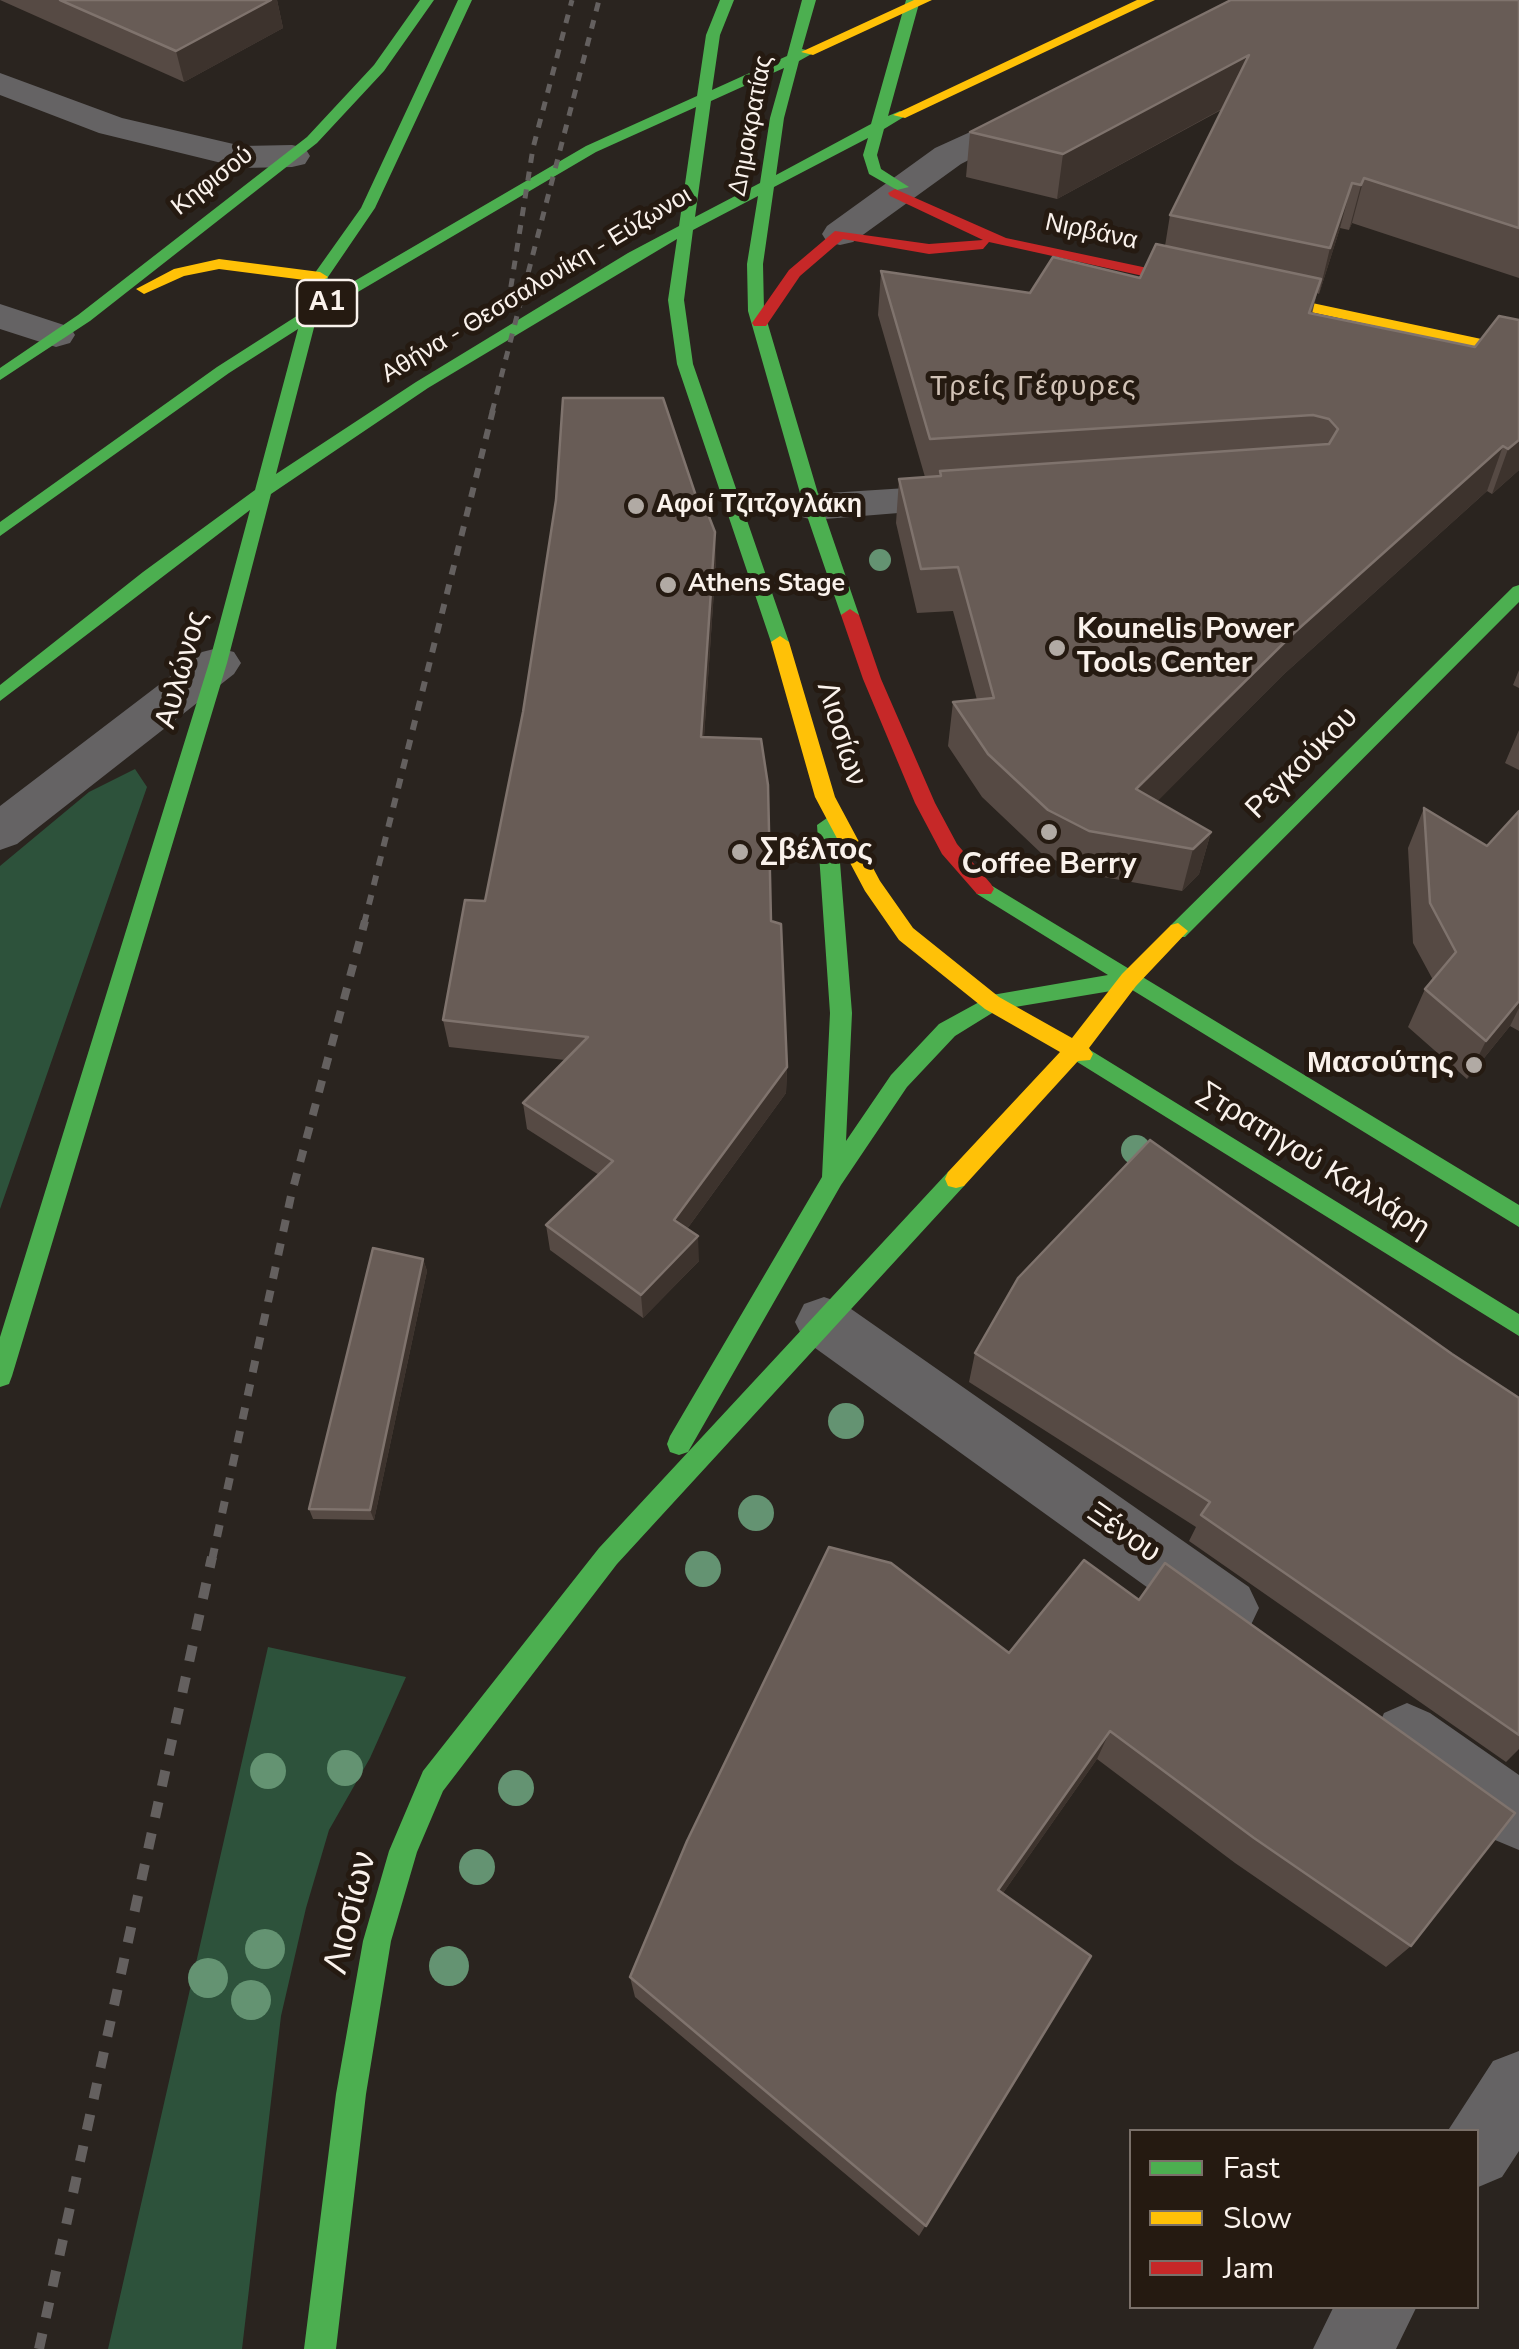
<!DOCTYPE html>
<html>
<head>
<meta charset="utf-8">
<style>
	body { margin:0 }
	#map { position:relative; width:1519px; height:2349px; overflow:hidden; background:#2a241f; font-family:"Nunito Sans",sans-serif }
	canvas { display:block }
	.legend { position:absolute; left:1129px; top:2129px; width:350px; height:180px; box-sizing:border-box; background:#251a11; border:2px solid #7a7069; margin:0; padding:12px 18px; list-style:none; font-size:30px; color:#faf2ec }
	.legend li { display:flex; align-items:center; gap:20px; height:50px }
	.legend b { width:50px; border:2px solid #7a7069 }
</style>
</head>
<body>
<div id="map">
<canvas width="1519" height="2349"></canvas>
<ul class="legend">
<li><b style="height:12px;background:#4caf50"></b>Fast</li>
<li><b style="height:12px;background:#ffc107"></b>Slow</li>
<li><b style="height:12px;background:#c62828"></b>Jam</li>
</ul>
</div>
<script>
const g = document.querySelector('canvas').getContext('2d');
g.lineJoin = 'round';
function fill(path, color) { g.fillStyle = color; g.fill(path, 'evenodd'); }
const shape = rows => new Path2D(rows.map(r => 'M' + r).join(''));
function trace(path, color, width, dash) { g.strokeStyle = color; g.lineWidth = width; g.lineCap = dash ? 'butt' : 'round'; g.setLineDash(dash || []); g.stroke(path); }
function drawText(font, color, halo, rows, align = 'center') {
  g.font = font + ' "Nunito Sans",sans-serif'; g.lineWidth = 10; g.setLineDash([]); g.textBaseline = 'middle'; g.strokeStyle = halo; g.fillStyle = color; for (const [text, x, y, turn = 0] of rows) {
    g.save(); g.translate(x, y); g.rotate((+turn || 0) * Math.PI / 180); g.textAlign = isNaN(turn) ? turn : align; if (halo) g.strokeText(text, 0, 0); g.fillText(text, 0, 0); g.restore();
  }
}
fill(shape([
	[135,769,147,787,0,1209,0,866,89,792],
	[268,1647,406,1677,370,1758,329,1830,306,1908,281,2016,242,2349,108,2349]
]), '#2d523b');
fill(shape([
	[0,73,122,118,242,146,292,145,305,148,310,156,305,164,292,167,242,168,99,133,0,95,0,73],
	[1034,103,1046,106,1051,113,1046,120,961,164,853,242,840,245,827,242,822,234,827,226,935,148,1034,103],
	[0,304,70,327,75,335,70,343,56,347,0,329,0,304],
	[969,484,984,488,990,497,984,506,813,520,798,516,792,507,798,498,813,494,969,484],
	[218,648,234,652,241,663,234,674,17,844,0,850,0,806,202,652,218,648],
	[824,1297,844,1304,1249,1587,1259,1608,1249,1629,1227,1638,1205,1629,804,1340,795,1322,804,1304,824,1297],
	[1407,1703,1430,1713,1519,1775,1519,1850,1495,1840,1384,1759,1374,1736,1384,1713,1407,1703],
	[1519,2051,1519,2151,1502,2177,1476,2188,1476,2132,1447,2132,1493,2061,1519,2051],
	[1334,2306,1417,2306,1396,2349,1313,2349,1334,2306]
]), '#656364');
fill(shape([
	[420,0,434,0,384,71,317,143,90,321,0,380,0,368,78,315,307,137,374,65,420,0],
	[458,0,472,0,375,208,328,277,322,300,586,146,697,96,706,35,720,0,734,0,720,35,712,90,787,56,802,0,816,0,802,49,815,52,799,61,784,118,776,175,871,124,906,0,920,0,888,116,900,111,907,115,884,129,877,155,881,169,909,187,897,190,869,174,863,155,868,138,774,187,763,264,764,311,822,507,859,615,850,621,841,615,804,507,748,311,747,264,758,196,693,230,684,300,693,364,789,642,786,646,774,646,771,642,677,364,668,300,677,239,428,388,271,494,227,663,12,1376,9,1384,0,1387,0,1337,209,663,250,510,0,701,0,685,143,572,255,490,298,329,229,373,0,536,0,522,217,367,303,312,312,277,361,208,458,0],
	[784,68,770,118,760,183,695,217,711,101,784,68],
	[696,107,679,226,628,253,416,382,276,474,317,316,596,152,696,107],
	[1519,585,1519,602,1185,937,1171,937,1168,931,1171,925,1513,587,1519,585],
	[827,818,837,825,852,1013,846,1141,891,1075,939,1024,992,995,1108,975,977,894,974,889,977,884,984,881,1519,1205,1519,1227,1129,988,997,1010,955,1036,907,1087,841,1185,688,1452,679,1455,670,1452,667,1444,670,1436,822,1177,830,1013,817,825,827,818],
	[1082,1045,1519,1314,1519,1336,1074,1060,1071,1054,1082,1045],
	[956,1170,964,1172,967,1179,964,1186,617,1564,443,1791,417,1852,391,1941,366,2094,336,2349,304,2349,336,2094,363,1941,389,1851,423,1771,599,1548,948,1172,956,1170]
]), '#4caf50');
fill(shape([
	[914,0,932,0,813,55,801,52,914,0],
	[1137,0,1155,0,905,118,893,115,1137,0],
	[219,259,320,272,328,277,320,282,219,269,184,276,144,294,136,289,174,269,219,259],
	[1284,297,1519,347,1519,357,1278,305,1276,302,1284,297],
	[780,636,789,642,835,797,880,881,913,928,999,997,1072,1038,1122,974,1171,925,1178,923,1188,931,1136,986,1089,1048,1093,1054,1090,1060,1078,1061,964,1186,956,1188,948,1186,945,1179,948,1172,1060,1052,985,1009,899,940,865,891,815,797,771,642,780,636]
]), '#ffc107');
fill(shape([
	[895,189,1006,238,1284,297,1292,302,1284,307,989,242,983,249,929,254,843,239,800,276,766,326,754,326,752,323,789,270,835,231,929,244,983,240,890,196,888,193,895,189],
	[850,609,859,615,881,679,935,803,957,844,991,884,994,889,991,894,977,894,942,854,915,803,863,679,841,615,850,609]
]), '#c62828');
trace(shape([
	[508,305,533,148,572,0],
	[492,412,599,0]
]), '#64605f', 5, [9, 9]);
trace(shape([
	[364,924,493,410]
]), '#64605f', 6, [10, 10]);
trace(shape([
	[212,1560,291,1196,365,921]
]), '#64605f', 8, [12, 12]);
trace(shape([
	[39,2349,212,1557]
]), '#64605f', 10, [16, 16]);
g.fillStyle = '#649372';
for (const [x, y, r] of [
	[880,560,11],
	[1136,1150,15],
	[846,1421,18],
	[756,1513,18],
	[703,1569,18],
	[345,1768,18],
	[268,1771,18],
	[516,1788,18],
	[477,1867,18],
	[265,1949,20],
	[449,1966,20],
	[208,1978,20],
	[251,2000,20]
]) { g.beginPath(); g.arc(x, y, r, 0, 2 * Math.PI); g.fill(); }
fill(shape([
	[0,0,277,0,283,28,184,82],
	[1519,0,1519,278,1352,223,1349,230,1340,228,1319,294,1317,293,1312,314,1475,347,1519,470,1492,494,1487,491,1283,675,1157,801,1211,832,1199,874,1182,891,1081,873,1041,853,982,797,948,746,953,702,977,700,953,611,917,613,896,523,899,479,925,477,878,315,881,271,1030,293,1140,278,1165,246,1170,215,1223,109,1057,199,966,177,970,132],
	[716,561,704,737,771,921,787,1067,786,1093,687,1229,699,1261,643,1318,550,1250,546,1225,599,1175,527,1129,523,1103,565,1060,449,1047,443,1020,485,901],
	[1519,670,1519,688,1513,685],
	[1519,730,1519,770,1505,763],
	[1424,808,1487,846,1519,811,1519,1031,1510,1026,1467,1079,1408,1027,1425,989,1433,980,1413,943,1408,848],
	[423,1259,427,1271,374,1520,313,1519,309,1509],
	[975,1353,1452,1354,1519,1398,1519,1749,1506,1762,1189,1541,1196,1527,969,1382],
	[1009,1653,1411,1946,1386,1967,1235,1863,1097,1759,1003,1893,1091,1956,919,2236,635,1997,630,1977]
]), '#564a44');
fill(shape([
	[271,0,277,0,283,28,184,82,176,51],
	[1249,55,1240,99,1057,199,1063,154],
	[1364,178,1352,223,1349,230,1361,185],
	[1352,183,1340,228,1319,294,1330,248],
	[1519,440,1519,470,1492,494,1508,449],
	[1503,446,1487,491,1283,675,1127,832,1136,789,1295,632],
	[715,532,716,561,702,766,701,737],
	[1211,832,1199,874,1182,891,1193,849],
	[1519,1001,1519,1008,1510,1026,1467,1079,1486,1041],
	[787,1067,786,1093,676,1244,674,1220],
	[698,1236,699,1261,643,1318,641,1295],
	[423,1259,427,1271,374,1520,370,1510],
	[1110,1731,1097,1759,989,1913,998,1890]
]), '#3d332d');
const building = shape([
	[60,0,271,0,176,51,60,0],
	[1231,0,1519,0,1519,228,1364,178,1361,185,1352,183,1330,248,1170,215,1249,55,1063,154,970,132,1231,0],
	[1156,244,1321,279,1309,313,1475,347,1499,316,1519,320,1519,440,1508,449,1503,446,1295,632,1136,789,1211,832,1193,849,1089,831,1048,810,988,754,953,702,994,698,958,567,921,569,899,479,941,476,940,471,1329,444,1338,429,1329,419,1313,415,930,439,881,271,1030,293,1053,257,1140,278,1156,244],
	[563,398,663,398,700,508,706,509,715,532,701,737,761,739,768,785,771,921,781,924,787,1067,674,1220,698,1236,641,1295,546,1225,613,1161,523,1103,588,1037,443,1020,465,900,485,901,523,712,556,500,563,398],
	[1424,808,1487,846,1519,811,1519,1001,1486,1041,1425,989,1456,952,1430,903,1424,808],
	[1150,1140,1452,1354,1519,1398,1519,1735,1201,1515,1210,1502,975,1353,1018,1278,1150,1140],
	[373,1248,423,1259,370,1510,309,1509,373,1248],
	[829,1547,891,1563,1009,1653,1084,1560,1139,1600,1165,1563,1515,1813,1411,1946,1254,1838,1110,1731,998,1890,1091,1956,926,2226,630,1977,687,1841,829,1547]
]);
fill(building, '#685c56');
trace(building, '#7f736d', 2.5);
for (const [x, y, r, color] of [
	[636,506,10,"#b1aaa4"],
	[668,585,10,"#b1aaa4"],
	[1057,648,10,"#b1aaa4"],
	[1049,832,10,"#b1aaa4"],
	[740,852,10,"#b1aaa4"],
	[1474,1065,10,"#b1aaa4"]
]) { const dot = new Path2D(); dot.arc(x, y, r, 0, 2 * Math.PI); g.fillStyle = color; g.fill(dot); trace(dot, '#251a11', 4); }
drawText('25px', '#faf2ec', '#251a11', [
	["Δημοκρατίας",752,126,-79],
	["Κηφισού",213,182,-38],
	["Νιρβάνα",1091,233,12],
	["Αθήνα - Θεσσαλονίκη - Εύζωνοι",537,286,-31]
]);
drawText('bold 25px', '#faf2ec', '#251a11', [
	["Αφοί Τζιτζογλάκη",656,506],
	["Athens Stage",688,585]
], 'left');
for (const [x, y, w] of [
	[327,303,60]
]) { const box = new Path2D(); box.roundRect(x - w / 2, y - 23, w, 46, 8); g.fillStyle = '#251a11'; g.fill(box); trace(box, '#faf2ec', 2.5); }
drawText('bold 28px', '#faf2ec', null, [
	["Α1",327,303]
]);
g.letterSpacing = '2.5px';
drawText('28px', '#d2c3b7', '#251a11', [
	["Τρείς Γέφυρες",1034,388]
]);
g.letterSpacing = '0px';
drawText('bold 30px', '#faf2ec', '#251a11', [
	["Kounelis Power",1077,631],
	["Tools Center",1077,665],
	["Σβέλτος",760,852],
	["Coffee Berry",1049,866,"center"],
	["Μασούτης",1454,1065,"right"]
], 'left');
drawText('30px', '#faf2ec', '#251a11', [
	["Αυλώνος",183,670,-74],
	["Λιοσίων",840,734,73],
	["Ρεγκούκου",1303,764,-45],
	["Στρατηγού Καλλάρη",1313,1162,32],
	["Ξένου",1123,1534,35]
]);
drawText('35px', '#faf2ec', '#251a11', [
	["Λιοσίων",352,1913,-76]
]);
</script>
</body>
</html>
